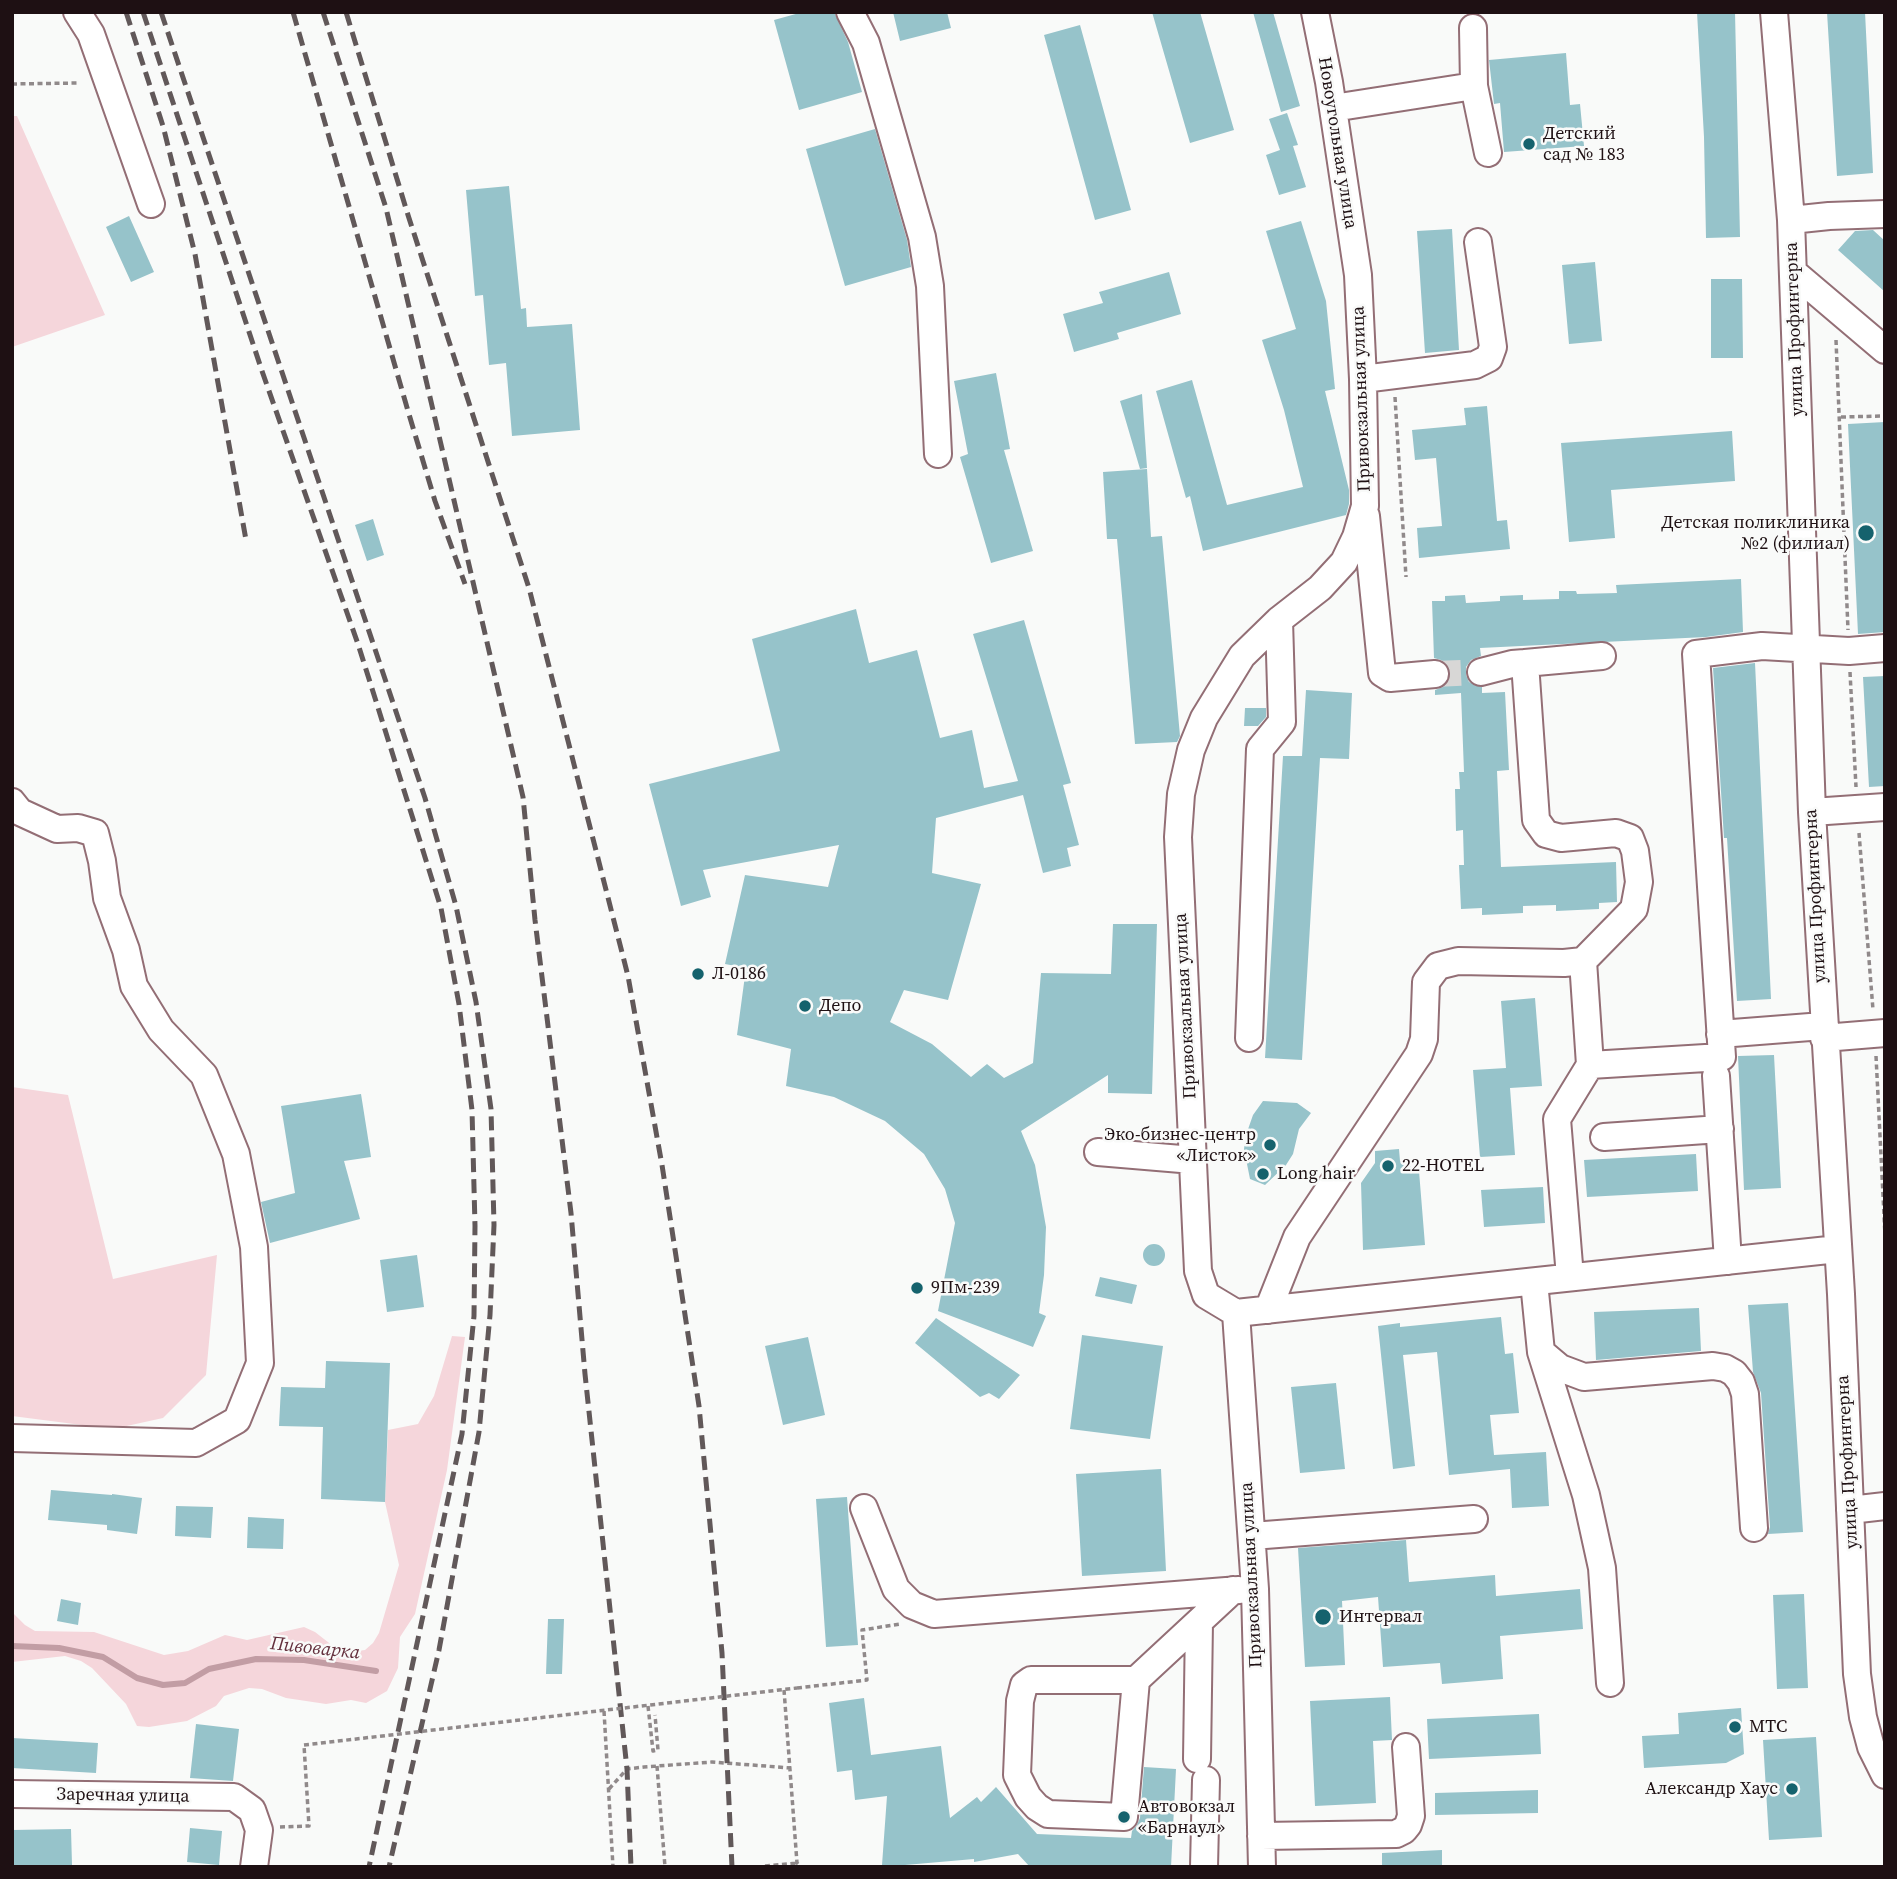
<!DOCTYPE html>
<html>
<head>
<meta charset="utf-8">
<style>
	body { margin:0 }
	#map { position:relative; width:1897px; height:1879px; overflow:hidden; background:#f9faf9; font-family:"Source Serif 4",serif }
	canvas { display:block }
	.frame { position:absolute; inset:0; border:14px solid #1e1013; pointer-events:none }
</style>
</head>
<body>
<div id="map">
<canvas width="1897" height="1879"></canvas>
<div class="frame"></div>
</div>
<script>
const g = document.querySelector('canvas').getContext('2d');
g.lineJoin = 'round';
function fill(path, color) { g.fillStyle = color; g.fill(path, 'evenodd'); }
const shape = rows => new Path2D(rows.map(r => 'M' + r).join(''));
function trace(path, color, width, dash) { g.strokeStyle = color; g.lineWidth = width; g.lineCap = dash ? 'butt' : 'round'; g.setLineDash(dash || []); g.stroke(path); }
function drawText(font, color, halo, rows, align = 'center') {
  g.font = font + ' "Source Serif 4",serif'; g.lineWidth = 5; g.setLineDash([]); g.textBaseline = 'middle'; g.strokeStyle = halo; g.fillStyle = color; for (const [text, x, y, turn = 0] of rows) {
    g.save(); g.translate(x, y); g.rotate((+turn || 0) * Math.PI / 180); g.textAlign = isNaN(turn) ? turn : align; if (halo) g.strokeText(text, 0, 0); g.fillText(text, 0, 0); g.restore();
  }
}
fill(shape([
	[12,116,17,116,105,315,12,347],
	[12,1087,68,1095,113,1279,217,1255,206,1375,163,1418,113,1429,12,1416],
	[452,1336,465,1337,447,1470,415,1614,400,1637,398,1668,387,1691,366,1703,351,1700,326,1704,286,1698,262,1689,249,1688,224,1696,216,1706,187,1721,149,1727,137,1726,126,1704,92,1668,81,1661,65,1656,12,1662,12,1612,25,1625,35,1631,94,1632,164,1655,188,1651,225,1635,247,1640,304,1627,315,1632,342,1653,365,1650,373,1643,379,1633,399,1565,385,1502,388,1430,418,1424,434,1396]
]), '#f5d6db');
trace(shape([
	[12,1646,59,1648,103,1657,137,1678,163,1685,185,1683,209,1669,256,1659,304,1660,376,1671]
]), '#c29da4', 6);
fill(shape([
	[803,12,834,12,848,42,862,92,799,110,774,20],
	[893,12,947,12,951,28,900,41],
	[1152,12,1200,12,1234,130,1190,143],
	[1253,12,1273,12,1300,106,1281,112],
	[1697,12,1735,12,1740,237,1706,238,1704,137],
	[1827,12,1865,12,1873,173,1837,176],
	[1080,25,1131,210,1095,220,1044,35],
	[1566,53,1570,105,1580,104,1584,146,1504,152,1500,103,1494,104,1489,60],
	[1287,113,1298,145,1293,146,1306,187,1279,195,1266,155,1280,150,1269,119],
	[875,129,907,240,911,267,845,286,806,149],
	[509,186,521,309,526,308,527,327,572,324,580,430,512,436,506,363,489,365,483,295,475,296,466,190],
	[129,216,154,272,131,282,106,227],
	[1301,221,1326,301,1335,389,1325,391,1349,490,1349,504,1346,515,1203,551,1190,496,1186,498,1156,391,1192,380,1227,505,1303,487,1284,410,1262,340,1296,329,1266,231],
	[1452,229,1459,350,1425,353,1417,231],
	[1873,230,1885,241,1885,292,1838,250,1855,231],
	[1595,262,1602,341,1569,344,1562,265],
	[1169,272,1181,314,1117,333,1119,339,1074,352,1063,314,1103,303,1099,292],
	[1711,279,1742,279,1743,358,1711,358],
	[996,373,1010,449,1004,450,1033,551,991,563,960,457,968,454,954,381],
	[1142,394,1147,468,1140,469,1120,401],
	[1487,406,1497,521,1507,520,1510,549,1419,558,1417,528,1442,526,1436,458,1415,460,1412,430,1466,425,1464,408],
	[1885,422,1885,632,1858,634,1848,424],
	[1732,431,1735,481,1611,490,1615,538,1569,542,1561,443],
	[1147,469,1151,537,1162,536,1180,736,1177,742,1135,744,1117,539,1107,539,1103,472],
	[373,519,384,555,367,561,355,525],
	[1741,579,1743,632,1706,637,1480,648,1481,656,1471,660,1466,667,1466,675,1469,682,1482,687,1482,693,1505,692,1509,770,1497,771,1501,867,1616,862,1617,902,1599,903,1599,909,1556,911,1556,905,1523,906,1523,913,1482,915,1482,908,1461,909,1459,865,1464,865,1463,830,1456,831,1455,789,1460,789,1459,772,1464,772,1461,693,1435,695,1435,690,1443,687,1449,681,1451,673,1447,664,1441,660,1434,658,1432,601,1445,601,1445,596,1465,595,1466,603,1500,601,1500,596,1523,595,1523,600,1559,599,1559,591,1576,591,1577,594,1617,593,1616,585],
	[856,609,869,663,917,650,940,738,972,730,984,788,1018,781,973,634,1024,620,1071,783,1063,785,1079,845,1067,848,1071,866,1043,873,1023,795,936,818,932,873,981,884,948,1000,904,990,890,1022,932,1044,971,1077,987,1064,1004,1078,1033,1063,1041,973,1111,974,1113,924,1157,924,1152,1094,1108,1093,1108,1075,1021,1131,1035,1165,1046,1227,1044,1275,1039,1313,1046,1316,1033,1347,938,1311,955,1223,945,1189,924,1154,885,1121,834,1097,786,1086,791,1049,737,1035,746,968,725,964,745,875,828,887,839,845,703,870,711,897,681,906,649,784,780,751,752,639],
	[1755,663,1771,999,1737,1001,1727,838,1724,838,1713,668],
	[1885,676,1885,786,1869,787,1863,677],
	[1306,690,1352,693,1349,759,1320,758,1302,1060,1265,1058,1283,756,1302,756],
	[1245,708,1266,708,1266,717,1258,726,1244,726],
	[1535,998,1542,1086,1510,1088,1515,1155,1480,1157,1473,1070,1506,1068,1501,1001],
	[1774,1055,1781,1188,1744,1190,1738,1056],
	[361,1094,371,1157,344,1161,360,1219,270,1243,261,1202,295,1193,281,1106],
	[1263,1101,1297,1103,1311,1113,1299,1129,1293,1154,1286,1165,1265,1185,1250,1179,1244,1149,1246,1135,1253,1115],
	[1399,1149,1400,1161,1419,1171,1425,1245,1363,1250,1361,1183,1375,1163,1375,1151],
	[1696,1154,1698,1191,1587,1197,1584,1160],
	[1543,1187,1545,1223,1484,1227,1481,1190],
	'1143 1255a11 11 0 1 1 22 0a11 11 0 1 1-22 0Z',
	[417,1255,424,1307,387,1312,380,1260],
	[1100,1277,1137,1285,1132,1304,1095,1296],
	[1788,1303,1803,1532,1768,1534,1770,1527,1761,1393,1753,1372,1748,1305],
	[1699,1308,1701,1351,1596,1360,1594,1312],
	[1501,1317,1505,1354,1513,1353,1519,1413,1490,1415,1494,1455,1546,1452,1549,1506,1512,1508,1510,1469,1449,1475,1437,1352,1403,1355,1415,1466,1393,1469,1378,1326,1400,1323,1400,1327],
	[936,1318,1020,1375,999,1399,989,1393,980,1397,915,1343],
	[1082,1335,1163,1346,1150,1439,1070,1429],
	[808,1337,825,1415,783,1425,765,1346],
	[326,1361,390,1363,385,1502,321,1499,323,1427,279,1426,281,1387,325,1388],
	[1336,1383,1345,1469,1300,1473,1291,1387],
	[1161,1469,1166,1571,1082,1576,1076,1474],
	[51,1490,112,1495,112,1494,142,1498,137,1534,107,1530,107,1525,48,1520],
	[847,1497,858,1645,826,1647,816,1499],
	[176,1506,213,1507,211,1538,175,1536],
	[248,1517,284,1519,283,1549,247,1548],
	[1406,1540,1409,1582,1495,1575,1496,1596,1580,1589,1583,1629,1500,1636,1503,1679,1442,1684,1440,1663,1383,1667,1378,1597,1342,1601,1345,1665,1305,1667,1298,1548],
	[1804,1594,1808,1688,1777,1689,1773,1595],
	[61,1599,81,1603,78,1625,57,1621],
	[548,1619,564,1619,562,1674,546,1674],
	[1390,1697,1392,1740,1373,1741,1376,1803,1315,1806,1310,1701],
	[864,1698,871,1755,941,1746,950,1818,977,1797,981,1802,996,1787,1037,1834,1131,1838,1132,1831,1137,1825,1140,1818,1144,1767,1176,1769,1171,1867,1030,1867,1018,1854,974,1862,974,1859,905,1865,905,1867,882,1865,887,1796,855,1800,852,1770,837,1772,829,1703],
	[1741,1708,1744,1754,1726,1763,1644,1768,1642,1736,1679,1734,1678,1713],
	[1539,1714,1541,1754,1429,1759,1427,1719],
	[196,1724,239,1729,233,1781,190,1778],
	[1816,1737,1822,1837,1769,1840,1763,1740],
	[12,1738,98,1743,96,1773,12,1768],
	[1538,1790,1538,1813,1435,1815,1435,1793],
	[190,1828,222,1831,219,1865,187,1862],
	[71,1829,72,1865,12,1865,12,1830],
	[1442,1850,1442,1867,1382,1867,1382,1853]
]), '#96c3ca');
trace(shape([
	[1435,674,1481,672]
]), '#d8d7d6', 26, [26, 13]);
const minor = shape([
	[77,12,91,34,151,204],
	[850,12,866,43,922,237,930,286,938,454],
	[1774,12,1791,220,1812,812,1841,1294,1857,1674,1863,1717,1871,1747,1885,1775],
	[1473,28,1474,86,1488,153],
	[1333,108,1474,86],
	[1791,220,1829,216,1885,214],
	[1793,272,1885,350],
	[1363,379,1475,365,1489,358,1493,347,1478,242],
	[1366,516,1382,673,1390,678,1435,674],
	[1525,663,1602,656],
	[1481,672,1512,664,1525,663,1536,820,1546,834,1561,838,1616,833,1630,838,1635,851,1639,882,1634,909,1583,961,1590,1065,1557,1119,1570,1277],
	[12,802,20,812,57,829,78,828,95,833,102,861,107,898,126,950,134,986,161,1030,204,1075,236,1154,254,1247,260,1363,237,1420,196,1443,12,1438],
	[1812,812,1885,807],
	[1720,1034,1823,1026],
	[1249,1038,1260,749,1282,722,1279,620],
	[1824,1038,1885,1033],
	[1590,1065,1722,1057,1696,654,1762,646,1849,651,1885,648],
	[1716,1076,1728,1261],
	[1604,1137,1720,1129],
	[1098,1152,1193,1160],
	[1534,1282,1541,1352,1560,1368,1584,1377,1713,1366,1725,1368,1734,1373,1741,1382,1745,1394,1754,1528],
	[1268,1310,1297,1237,1419,1054,1424,1039,1426,982,1438,966,1458,961,1564,963,1583,961],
	[1236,1313,1206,1295,1198,1271,1178,837,1181,794,1191,750,1204,718,1242,656,1279,620,1320,588,1344,562,1356,537,1365,506,1363,379,1358,275,1329,82,1315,12],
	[1236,1313,1838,1249],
	[1236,1313,1255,1589,1262,1867],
	[1541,1352,1586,1495,1602,1568,1610,1683],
	[864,1508,896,1589,912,1605,934,1614,1239,1590],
	[1850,1510,1885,1506],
	[1252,1536,1474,1519],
	[1136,1680,1031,1680,1024,1685,1020,1701,1017,1775,1028,1797,1037,1807,1048,1814,1124,1817,1136,1680,1233,1590],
	[1197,1759,1199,1622],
	[12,1794,234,1797,252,1810,259,1830,254,1867],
	[1261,1836,1396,1834,1404,1830,1408,1825,1411,1816,1406,1747],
	[1204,1867,1206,1780]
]);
trace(minor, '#936e75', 30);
trace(shape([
	[12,84,78,83],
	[1836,340,1848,630],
	[1395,397,1406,577],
	[1841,417,1885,416],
	[1850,672,1856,787],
	[1859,833,1873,1010],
	[1876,1056,1885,1235],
	[797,1688,867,1680,862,1630,900,1624],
	[784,1690,797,1863,801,1867],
	[648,1706,653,1751,658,1750,655,1715],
	[604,1711,613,1867],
	[657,1766,665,1867],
	[609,1789,627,1769,644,1767,712,1762,791,1768],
	[280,1827,309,1826,304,1745],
	[765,1866,797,1863]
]), '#90898a', 3.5, [5, 3.5]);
trace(minor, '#fff', 26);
trace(shape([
	[126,12,163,126,195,254,246,540],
	[143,12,262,371,358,644,441,908,459,1004,472,1110,475,1226,474,1316,462,1434,369,1867],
	[161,12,425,798,456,906,476,1002,491,1109,494,1225,490,1315,479,1432,439,1650,389,1867],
	[293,12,408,411,435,501,465,584],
	[323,12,386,208,523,797,535,920,571,1213,585,1374,627,1769,631,1867],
	[346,12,408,215,529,588,628,976,662,1165,699,1406,722,1653,732,1867]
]), '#615859', 5, [14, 7]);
trace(shape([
	[304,1745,797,1688]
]), '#90898a', 3.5, [5, 3.5]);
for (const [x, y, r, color] of [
	[1529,144,7,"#15626d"],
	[1866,533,9,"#15626d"],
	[698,974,7,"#15626d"],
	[805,1006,7,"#15626d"],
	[1270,1145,7,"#15626d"],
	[1388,1166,7,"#15626d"],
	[1263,1174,7,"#15626d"],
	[917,1288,7,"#15626d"],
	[1323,1617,9,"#15626d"],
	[1735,1727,7,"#15626d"],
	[1792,1789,7,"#15626d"],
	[1124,1817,7,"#15626d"]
]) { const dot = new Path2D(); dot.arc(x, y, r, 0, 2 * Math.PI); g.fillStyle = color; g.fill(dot); trace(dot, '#f9faf9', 2.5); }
drawText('18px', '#1e1013', '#f9faf9', [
	["Детский",1543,134],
	["сад № 183",1543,155],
	["Детская поликлиника",1850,523,"right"],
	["№2 (филиал)",1850,544,"right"],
	["Л-0186",712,974],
	["Депо",819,1006],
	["Эко-бизнес-центр",1256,1135,"right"],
	["«Листок»",1256,1156,"right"],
	["22-HOTEL",1402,1166],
	["Long hair",1277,1174],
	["9Пм-239",931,1288],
	["Интервал",1339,1617],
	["МТС",1749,1727],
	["Александр Хаус",1778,1789,"right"],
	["Автовокзал",1138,1807],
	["«Барнаул»",1138,1828]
], 'left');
drawText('18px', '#1e1013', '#f9faf9', [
	["Новоугольная улица",1337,143,81],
	["улица Профинтерна",1795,329,-92],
	["Привокзальная улица",1362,399,-92],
	["улица Профинтерна",1816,896,-93],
	["Привокзальная улица",1186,1006,-93],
	["улица Профинтерна",1848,1462,-93],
	["Привокзальная улица",1252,1575,-93],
	["Заречная улица",123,1796,1]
]);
drawText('italic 19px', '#632f3c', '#f9faf9', [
	["Пивоварка",315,1649,6]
]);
</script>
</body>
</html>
